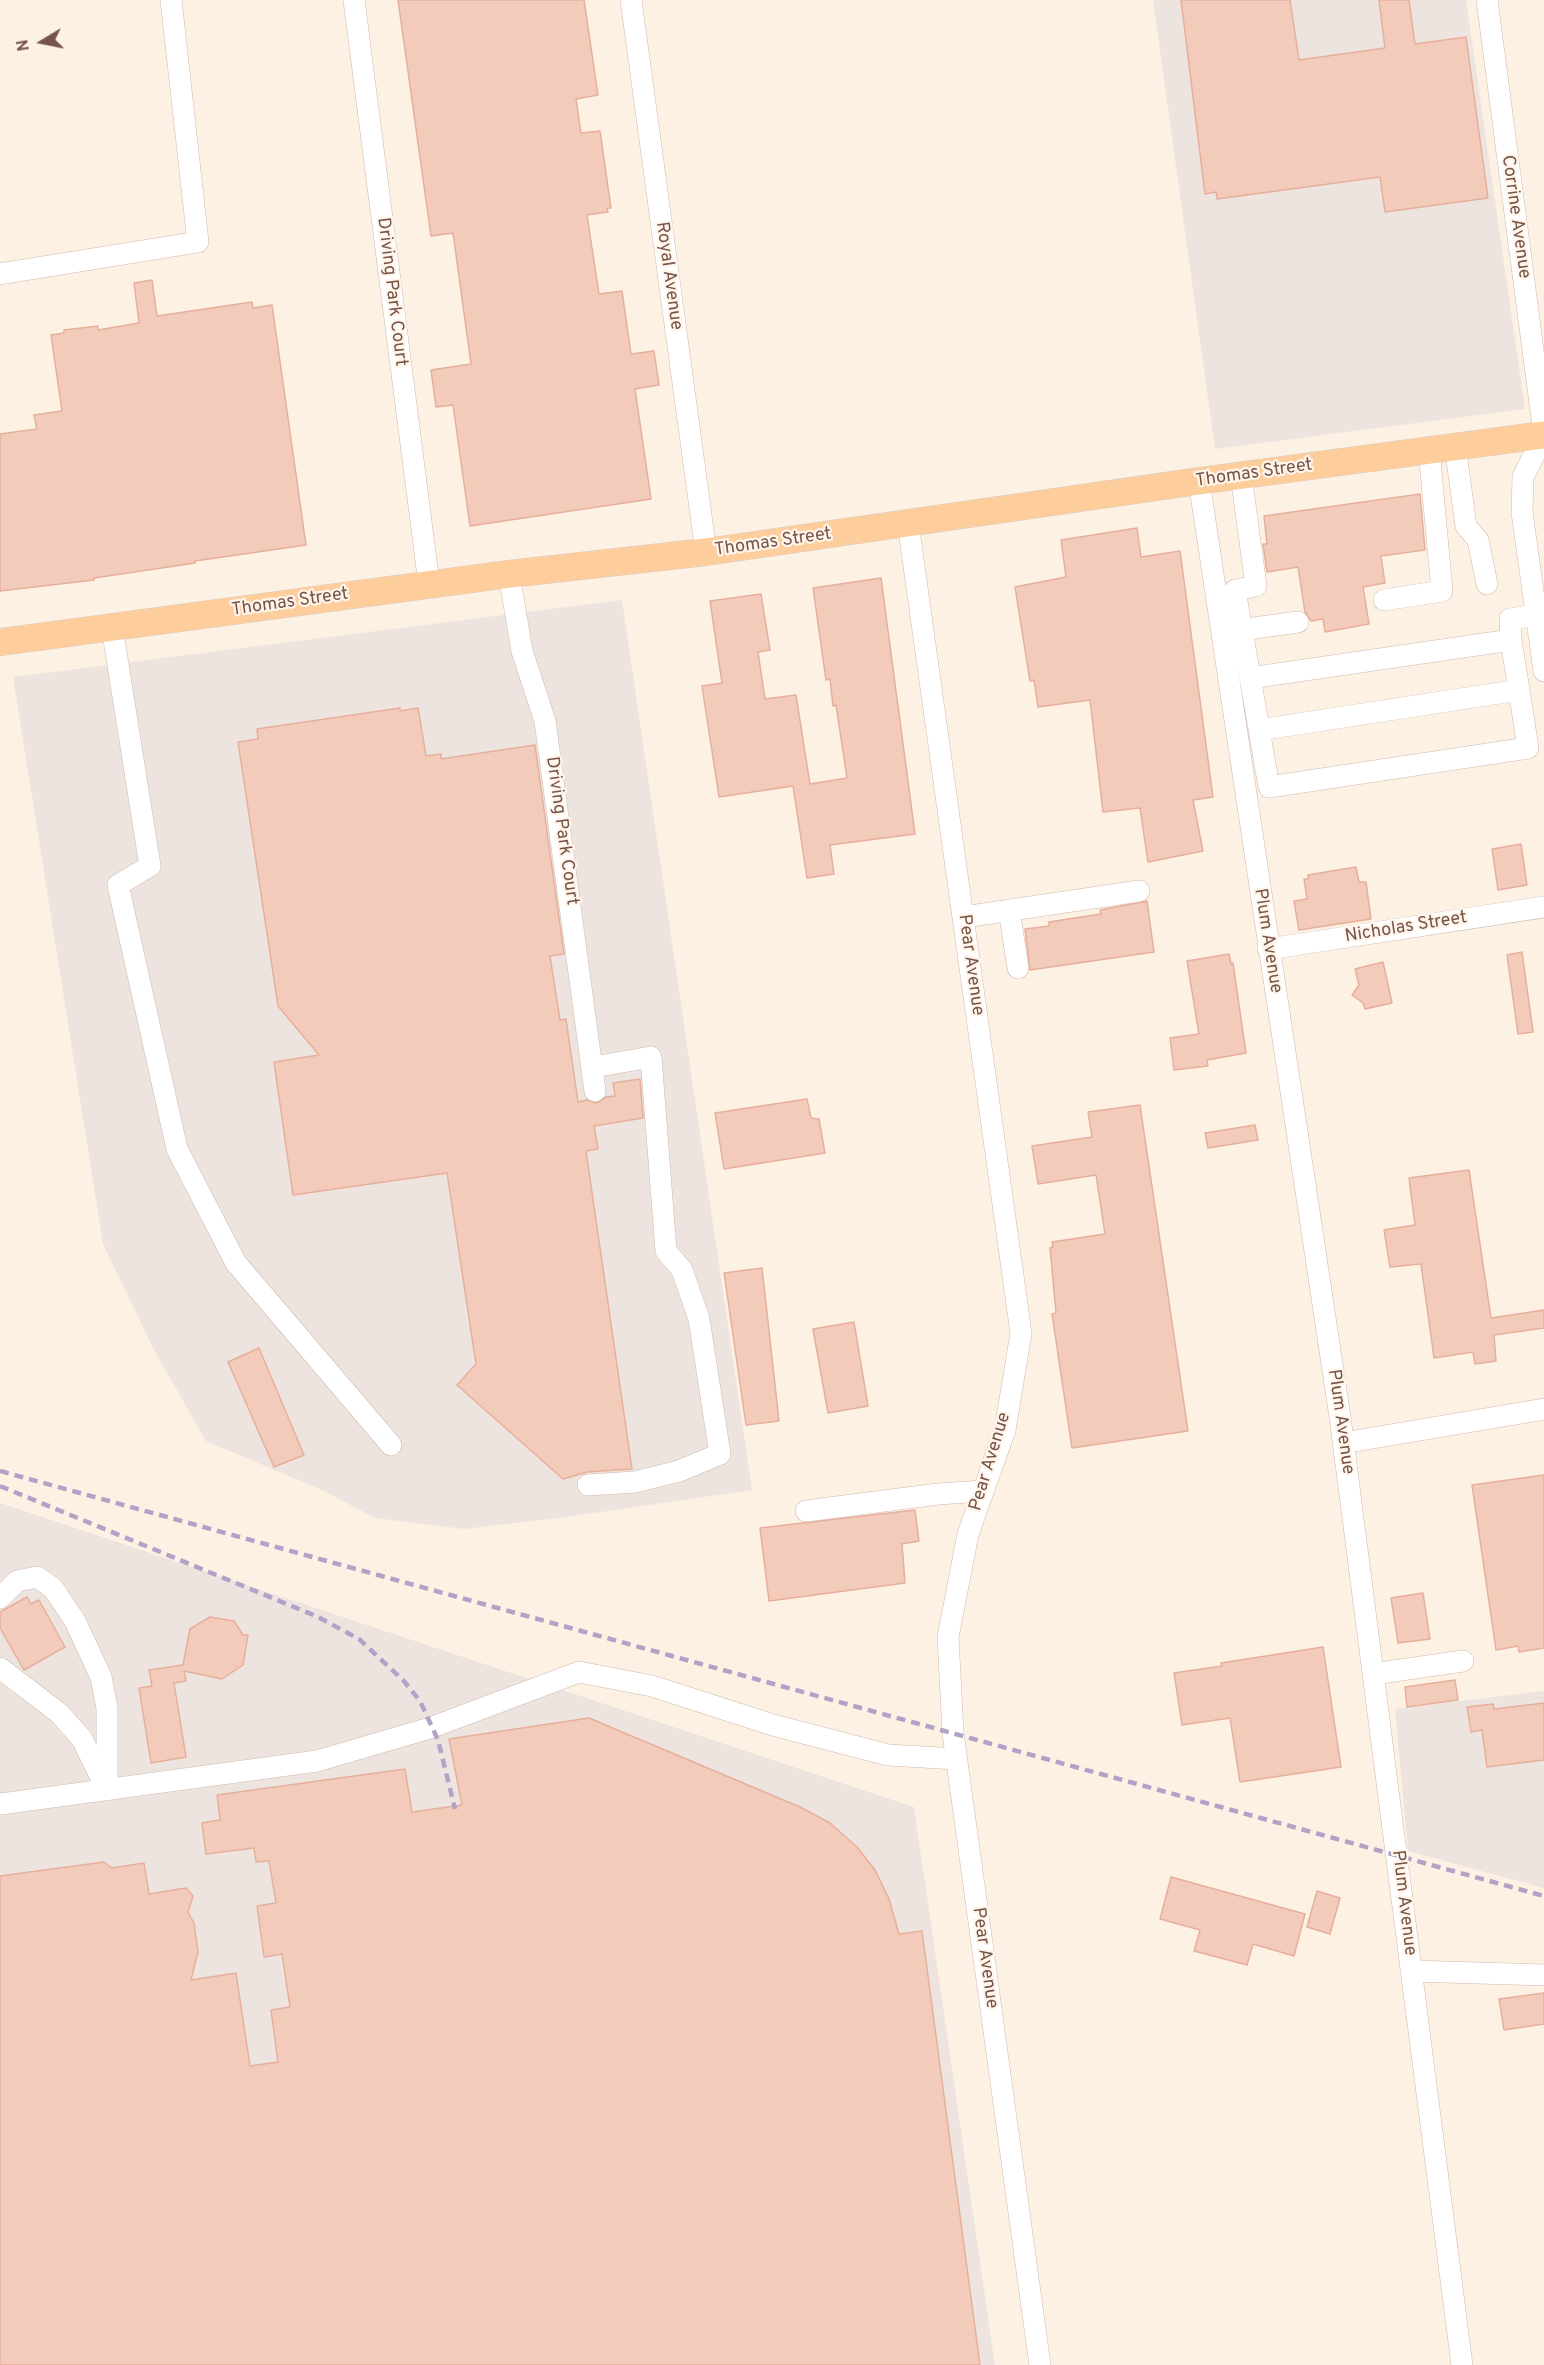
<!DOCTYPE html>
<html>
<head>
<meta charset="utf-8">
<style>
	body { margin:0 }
	#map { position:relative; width:1544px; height:2365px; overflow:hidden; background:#fdf1e4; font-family:Overpass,sans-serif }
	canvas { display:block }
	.north { position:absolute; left:12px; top:12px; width:60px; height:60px; -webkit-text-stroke:4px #fff5eb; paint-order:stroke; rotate:260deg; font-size:16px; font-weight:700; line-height:24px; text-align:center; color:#775449 }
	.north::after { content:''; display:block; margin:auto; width:21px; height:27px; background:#775449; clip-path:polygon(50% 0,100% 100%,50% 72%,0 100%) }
</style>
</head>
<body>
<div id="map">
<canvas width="1544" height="2365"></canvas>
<div class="north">N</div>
</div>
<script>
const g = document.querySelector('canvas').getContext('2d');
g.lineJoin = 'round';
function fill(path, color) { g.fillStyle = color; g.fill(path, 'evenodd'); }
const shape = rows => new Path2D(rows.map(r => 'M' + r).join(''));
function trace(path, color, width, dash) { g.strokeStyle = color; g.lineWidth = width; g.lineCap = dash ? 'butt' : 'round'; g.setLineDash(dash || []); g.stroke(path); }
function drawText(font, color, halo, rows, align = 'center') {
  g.font = font + ' Overpass,sans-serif'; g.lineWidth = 4.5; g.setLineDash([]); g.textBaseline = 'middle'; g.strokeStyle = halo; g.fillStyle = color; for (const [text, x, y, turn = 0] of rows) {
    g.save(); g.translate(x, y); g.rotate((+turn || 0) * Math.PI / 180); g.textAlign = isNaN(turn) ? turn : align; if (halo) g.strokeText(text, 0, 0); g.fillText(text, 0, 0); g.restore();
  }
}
fill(shape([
	[1153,0,1466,0,1525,409,1215,449],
	[622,600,752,1490,567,1517,464,1529,375,1518,324,1491,206,1441,153,1348,103,1244,13,677],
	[0,1503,914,1807,995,2365,0,2365],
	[1544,1691,1544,1888,1408,1851,1395,1709]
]), '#ede4df');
const building = shape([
	[398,0,584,0,598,95,576,99,581,133,600,131,611,208,607,208,608,212,587,215,599,294,622,291,631,354,654,351,659,385,635,389,651,499,470,526,453,405,436,407,431,370,471,364,453,233,431,236,398,0],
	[1181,0,1290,0,1299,60,1385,48,1379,0,1409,0,1415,44,1466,37,1488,198,1385,212,1380,177,1217,199,1216,192,1205,194,1181,0],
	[152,280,157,316,252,302,253,308,272,305,306,545,195,561,195,563,94,578,94,580,0,591,0,434,37,429,34,415,62,411,51,335,64,333,64,330,98,326,98,330,139,323,134,283,152,280],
	[1420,494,1425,550,1381,556,1385,583,1363,587,1369,624,1325,632,1323,619,1311,621,1305,612,1298,567,1267,572,1263,544,1267,544,1264,516,1420,494],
	[1137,528,1141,557,1180,551,1213,797,1193,800,1203,851,1148,862,1140,808,1103,812,1090,700,1038,707,1034,680,1030,681,1015,587,1066,577,1061,540,1137,528],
	[881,578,915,834,830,845,834,874,807,878,793,786,719,797,702,686,722,683,710,601,761,594,770,650,758,652,765,699,796,695,810,784,847,778,836,705,833,706,830,679,826,680,813,588,881,578],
	[400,708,400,711,418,708,426,756,441,754,441,759,535,745,564,954,550,956,560,1020,566,1019,578,1102,587,1100,597,1103,606,1097,615,1096,613,1083,640,1079,643,1118,594,1126,598,1149,586,1151,632,1469,587,1472,563,1479,457,1385,476,1364,447,1173,293,1195,274,1062,319,1055,278,1006,238,742,258,739,257,729,400,708],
	[1521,844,1527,885,1498,890,1492,849,1521,844],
	[1356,867,1359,882,1366,882,1371,919,1299,930,1294,901,1307,899,1304,879,1308,879,1308,875,1356,867],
	[1147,901,1154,952,1030,970,1025,929,1049,926,1049,922,1101,914,1100,910,1147,901],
	[1522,952,1533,1032,1518,1034,1507,955,1522,952],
	[1229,954,1231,964,1233,963,1246,1053,1207,1060,1208,1066,1174,1070,1170,1038,1199,1034,1187,961,1229,954],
	[1383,962,1392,1003,1365,1009,1363,1003,1352,995,1359,985,1355,969,1383,962],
	[807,1099,811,1118,819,1119,825,1153,724,1169,715,1113,807,1099],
	[1140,1105,1188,1431,1072,1448,1052,1314,1056,1313,1050,1248,1053,1247,1052,1242,1105,1234,1096,1175,1038,1184,1032,1146,1092,1137,1088,1112,1140,1105],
	[1255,1125,1258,1140,1208,1148,1205,1133,1255,1125],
	[1469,1170,1491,1318,1544,1310,1544,1328,1494,1335,1496,1361,1475,1364,1473,1352,1434,1358,1421,1264,1390,1267,1384,1230,1415,1225,1409,1178,1469,1170],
	[762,1268,779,1421,746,1425,724,1273,762,1268],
	[854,1322,868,1406,828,1413,813,1329,854,1322],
	[259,1348,304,1455,274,1467,228,1362,259,1348],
	[1544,1475,1544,1648,1519,1652,1518,1646,1496,1650,1472,1485,1544,1475],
	[915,1510,919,1541,902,1544,905,1583,769,1601,760,1528,915,1510],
	[1423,1593,1430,1639,1398,1643,1391,1598,1423,1593],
	[27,1597,31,1604,39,1600,65,1647,24,1670,0,1628,0,1612,27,1597],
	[210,1617,234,1621,243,1635,248,1635,243,1665,222,1679,184,1671,186,1681,174,1683,186,1757,151,1763,139,1688,152,1686,149,1670,183,1665,190,1629,210,1617],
	[1323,1647,1341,1767,1240,1782,1230,1718,1182,1725,1174,1673,1222,1666,1221,1663,1323,1647],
	[1455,1680,1458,1700,1407,1707,1405,1687,1455,1680],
	[1544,1703,1544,1760,1487,1767,1482,1730,1471,1732,1467,1707,1493,1704,1494,1709,1544,1703],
	[589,1718,800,1807,830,1823,857,1847,875,1870,889,1899,899,1934,922,1931,980,2365,0,2365,0,1876,104,1862,112,1868,144,1863,149,1894,186,1888,193,1896,188,1912,194,1923,198,1952,191,1980,236,1973,250,2066,278,2062,271,2010,290,2007,282,1954,264,1957,257,1906,276,1903,269,1861,256,1862,254,1848,206,1854,202,1823,220,1820,217,1795,405,1769,412,1812,462,1805,449,1739,589,1718],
	[1171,1877,1305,1914,1294,1956,1253,1944,1247,1965,1194,1951,1200,1930,1160,1919,1171,1877],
	[1317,1891,1340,1898,1330,1934,1307,1927,1317,1891],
	[1544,1993,1544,2024,1504,2030,1499,1999,1544,1993]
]);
fill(building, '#f3cbbb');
trace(building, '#e7af9b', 1.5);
const minor = shape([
	[354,0,429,584],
	[631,0,706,552],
	[1487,0,1544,434],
	[0,274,198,242,171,0],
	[1544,435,1523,477,1522,512,1544,671],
	[1455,446,1466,526,1478,540,1487,584],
	[1241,475,1256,586,1235,590,1269,787,1528,748,1519,690,1259,730],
	[1199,481,1340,1417,1462,2365],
	[908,523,1021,1333,1005,1430,968,1534,948,1637,953,1733,1040,2365],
	[509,574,522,651,545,721,595,1091],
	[1384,600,1442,591,1429,450],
	[112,627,150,866,118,885,177,1149,236,1263,391,1445],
	[1231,636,1254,628,1298,622],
	[1511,640,1510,619,1536,615],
	[1250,678,1511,640,1519,690],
	[1009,910,1018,968],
	[964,917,1139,891],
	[1268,949,1544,907],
	[1343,1443,1544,1409],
	[588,1485,635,1482,679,1471,720,1454,699,1319,682,1270,666,1251,651,1057,593,1067],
	[806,1511,938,1494,983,1491],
	[0,1598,17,1581,37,1577,53,1588,75,1621,101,1677,107,1708,107,1790],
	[0,1668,59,1713,82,1739,105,1786],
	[1373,1674,1463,1661],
	[0,1804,317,1761,430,1728,579,1672,652,1686,773,1725,888,1755,957,1759],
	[1412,1971,1544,1975]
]);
const major = shape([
	[0,642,509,574,706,552,1199,481,1544,435]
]);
trace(minor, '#d1b9ad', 22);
trace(major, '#d9cfcc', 28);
trace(minor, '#fff', 21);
trace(major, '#fdcd9b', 27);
trace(shape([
	[0,1471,1544,1896],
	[0,1486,316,1616,359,1639,403,1680,420,1701,438,1740,455,1809]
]), '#b2a2c7', 4.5, [9, 6]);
drawText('18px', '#775449', '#fff5eb', [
	["Corrine Avenue",1515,217,82],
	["Royal Avenue",668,276,82],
	["Driving Park Court",391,292,83],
	["Thomas Street",1254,474,-8],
	["Thomas Street",773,543,-8],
	["Thomas Street",290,603,-8],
	["Driving Park Court",561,831,82],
	["Nicholas Street",1406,928,-9],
	["Plum Avenue",1267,941,81],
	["Pear Avenue",970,965,82],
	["Plum Avenue",1340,1422,82],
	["Pear Avenue",991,1462,-73],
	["Plum Avenue",1403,1903,83],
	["Pear Avenue",984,1958,82]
]);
</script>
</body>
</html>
